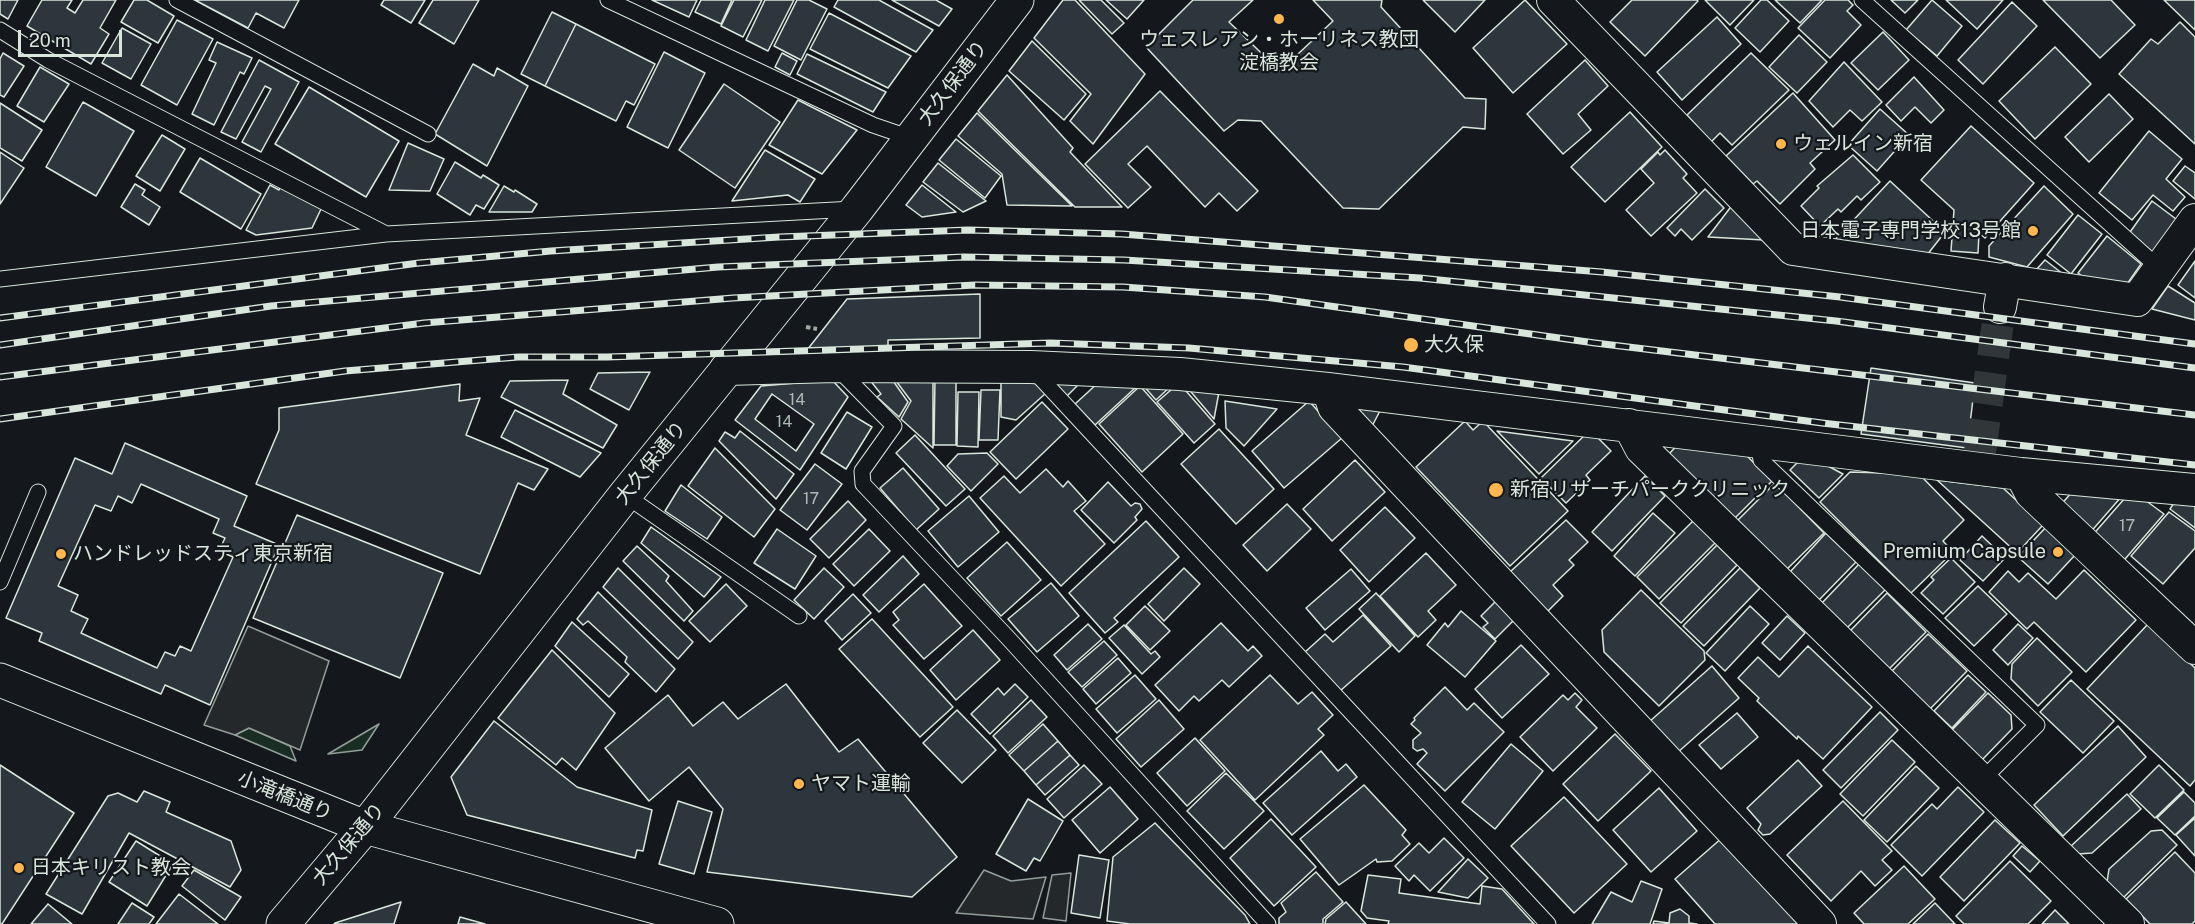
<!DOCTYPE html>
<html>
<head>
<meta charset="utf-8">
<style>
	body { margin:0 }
	#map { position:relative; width:2195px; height:924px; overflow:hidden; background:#14181c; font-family:"Public Sans",sans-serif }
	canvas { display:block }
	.scale { position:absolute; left:18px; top:30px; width:104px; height:27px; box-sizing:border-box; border:3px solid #d8e6dc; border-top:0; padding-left:8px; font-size:18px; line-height:21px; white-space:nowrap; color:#d8e6dc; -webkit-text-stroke:4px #14181c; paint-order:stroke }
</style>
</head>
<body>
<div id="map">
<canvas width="2195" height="924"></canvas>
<div class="scale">20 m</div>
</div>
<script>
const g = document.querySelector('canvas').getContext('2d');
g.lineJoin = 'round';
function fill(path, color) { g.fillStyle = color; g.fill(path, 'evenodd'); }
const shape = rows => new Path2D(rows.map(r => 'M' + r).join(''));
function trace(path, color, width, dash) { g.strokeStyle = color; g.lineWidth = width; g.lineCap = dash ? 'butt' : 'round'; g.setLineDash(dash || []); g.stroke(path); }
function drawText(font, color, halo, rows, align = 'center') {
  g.font = font + ' "Public Sans","Noto Sans JP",sans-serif'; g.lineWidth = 4.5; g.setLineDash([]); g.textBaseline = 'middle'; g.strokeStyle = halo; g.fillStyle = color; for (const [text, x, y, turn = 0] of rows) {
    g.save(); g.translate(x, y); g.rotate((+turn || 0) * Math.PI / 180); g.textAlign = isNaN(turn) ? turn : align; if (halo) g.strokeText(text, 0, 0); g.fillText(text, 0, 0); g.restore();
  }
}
const green = shape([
	[379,724,362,750,328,754,379,724],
	[249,728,290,746,296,761,235,735,249,728]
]);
fill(green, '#1a2d24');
trace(green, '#939e99', 1.5);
const parking = shape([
	[248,626,329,661,300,750,249,728,235,735,204,725,248,626],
	[984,870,1011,881,1046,877,1033,919,956,913,984,870],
	[1071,873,1066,921,1043,918,1052,875,1071,873]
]);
fill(parking, '#24282b');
trace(parking, '#939e99', 1.5);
const building = shape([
	[0,0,18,0,8,19,0,14,0,0],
	[42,0,72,0,67,8,75,13,83,0,116,0,100,28,109,34,91,64,27,26,42,0],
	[134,0,147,0,174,16,158,43,121,22,134,0],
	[195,0,299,0,284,28,256,13,248,28,195,0],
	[384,0,425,0,411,23,381,5,384,0],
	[433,0,479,0,454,44,419,23,433,0],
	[652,0,697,0,689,17,652,0],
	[701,0,732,0,721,24,695,12,701,0],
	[734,0,762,0,743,37,721,26,734,0],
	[765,0,794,0,768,51,746,40,765,0],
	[797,0,809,0,827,9,801,60,774,46,797,0],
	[838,0,879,0,933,30,916,52,834,7,838,0],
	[892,0,936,0,952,9,939,26,892,0],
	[1063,0,1075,0,1145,74,1093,144,1070,121,1091,94,1034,38,1063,0],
	[1079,0,1101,0,1124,23,1112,34,1079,0],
	[1106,0,1144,0,1127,19,1106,0],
	[1193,0,1253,0,1229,22,1280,71,1333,21,1313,0,1382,0,1381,7,1465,98,1486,99,1485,129,1463,127,1379,209,1343,208,1261,121,1238,120,1224,131,1146,47,1193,0],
	[1423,0,1485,0,1455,32,1423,0],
	[1525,0,1567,44,1513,93,1473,48,1525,0],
	[1632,0,1697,0,1698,1,1645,56,1610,22,1632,0],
	[1705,0,1754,0,1730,25,1705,0],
	[1761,0,1767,0,1789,21,1760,52,1735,28,1761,0],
	[1775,0,1822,0,1800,23,1775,0],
	[1825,0,1848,0,1853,5,1847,11,1861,25,1830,58,1798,28,1825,0],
	[1891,0,1918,0,1905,13,1891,0],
	[1932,0,1962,26,1937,56,1906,30,1932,0],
	[1946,0,2003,0,1977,29,1946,0],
	[2043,0,2111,0,2135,25,2100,58,2043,0],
	[2164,0,2195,0,2195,30,2164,0],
	[2012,2,2037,26,1983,84,1958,60,2012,2],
	[552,12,576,24,545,86,521,74,552,12],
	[829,13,911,56,888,88,810,49,829,13],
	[1717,17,1741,44,1682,100,1657,72,1717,17],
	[177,20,213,39,177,105,141,85,177,20],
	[2180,22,2195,37,2195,144,2119,74,2151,39,2158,44,2180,22],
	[576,24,655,64,634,105,626,101,616,121,545,86,576,24],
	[122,28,151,44,131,79,102,63,122,28],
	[1883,32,1909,60,1878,90,1851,63,1883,32],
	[1799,35,1827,62,1797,93,1769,67,1799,35],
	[1032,41,1086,94,1064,120,1009,71,1032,41],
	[217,42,252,58,244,74,240,72,214,125,192,114,216,63,209,60,217,42],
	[2055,47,2091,84,2035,139,1999,101,2055,47],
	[664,52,705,73,668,148,627,127,664,52],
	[3,53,24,66,4,97,0,95,0,59,3,53],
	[782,53,797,61,790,75,775,67,782,53],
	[1751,53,1789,90,1732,145,1720,133,1711,142,1687,115,1751,53],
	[807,54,886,92,873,112,797,74,807,54],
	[259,60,299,82,261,152,242,142,271,89,265,86,236,139,221,132,259,60],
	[1585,60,1608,86,1578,114,1591,130,1563,154,1527,114,1585,60],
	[1844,62,1882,102,1862,121,1850,110,1833,127,1809,101,1844,62],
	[473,64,494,76,497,68,528,86,487,166,435,134,473,64],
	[40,67,69,84,44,122,17,106,40,67],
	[1007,75,1073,148,1070,152,1122,207,1075,207,978,111,1007,75],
	[1914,77,1944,110,1931,123,1915,107,1901,121,1886,105,1914,77],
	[724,84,780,122,735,188,679,150,724,84],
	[309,87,399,141,366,197,275,144,309,87],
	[1160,91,1258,191,1237,211,1219,193,1205,207,1147,146,1128,164,1151,187,1128,208,1085,164,1160,91],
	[1793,93,1835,140,1810,163,1815,169,1780,204,1757,181,1753,184,1726,156,1793,93],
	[2109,94,2133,119,2089,162,2065,137,2109,94],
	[798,100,857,130,822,174,769,145,798,100],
	[83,102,134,131,96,196,46,167,83,102],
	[0,103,42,130,22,161,0,148,0,103],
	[1880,109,1909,135,1877,171,1848,145,1880,109],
	[1630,112,1662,147,1605,202,1571,167,1630,112],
	[977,113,1072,206,1007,205,1002,174,958,136,977,113],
	[1971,126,2034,183,1985,238,1979,233,1978,253,1951,251,1954,210,1921,180,1971,126],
	[2149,131,2182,159,2166,179,2185,197,2173,211,2153,195,2132,220,2099,193,2149,131],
	[162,135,185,149,160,191,136,176,162,135],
	[956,139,1001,176,985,198,939,160,956,139],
	[408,143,444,159,430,191,389,190,408,143],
	[765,150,815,179,800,202,788,195,732,201,765,150],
	[1665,150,1687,174,1683,178,1697,193,1651,236,1626,210,1654,183,1641,169,1658,152,1660,155,1665,150],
	[0,152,24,168,0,204,0,152],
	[1853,155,1880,182,1861,200,1857,196,1841,212,1838,209,1820,226,1801,206,1819,188,1817,186,1853,155],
	[200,158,261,194,241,229,180,192,200,158],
	[455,162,481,178,483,175,499,185,484,209,476,205,470,215,437,194,455,162],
	[938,163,986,201,963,212,923,182,938,163],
	[2185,166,2195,173,2195,199,2173,181,2185,166],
	[1890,181,1945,232,1927,255,1833,242,1890,181],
	[135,184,145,190,142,195,160,207,149,225,121,207,135,184],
	[270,185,279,190,281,185,322,207,312,228,256,235,246,230,270,185],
	[922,185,956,212,922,217,906,205,922,185],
	[504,186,514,192,515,190,537,204,532,212,489,212,504,186],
	[2044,186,2073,214,2027,267,1989,257,1989,246,2044,186],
	[1705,189,1724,208,1692,240,1681,229,1675,236,1667,228,1705,189],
	[2152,201,2180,222,2157,255,2128,235,2152,201],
	[1733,204,1764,240,1708,237,1733,204],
	[2078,215,2102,234,2071,274,2047,255,2078,215],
	[2107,236,2141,264,2125,287,2093,285,2078,273,2107,236],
	[2045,260,2063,274,2035,271,2045,260],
	[2195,261,2195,298,2178,285,2195,261],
	[2168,286,2195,303,2195,320,2152,309,2168,286],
	[980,294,980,338,888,340,888,359,800,359,847,299,980,294],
	[1871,368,1975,383,1967,448,1861,434,1871,368],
	[650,372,629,410,590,389,598,373,650,372],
	[891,378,908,402,899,417,877,397,881,394,869,379,891,378],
	[933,378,933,448,901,419,911,401,896,381,933,378],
	[935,378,956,378,956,445,934,445,935,378],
	[1029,378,1046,393,1016,420,1001,417,1001,379,1029,378],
	[1084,379,1067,396,1051,380,1084,379],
	[568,380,563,394,617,425,603,448,501,397,510,381,568,380],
	[832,380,848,397,800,470,735,420,761,386,832,380],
	[1099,382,1135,388,1095,425,1075,404,1099,382],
	[1141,383,1171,386,1156,400,1141,383],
	[1179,383,1215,424,1194,443,1157,402,1179,383],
	[460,384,459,401,480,398,466,435,548,469,534,490,518,483,480,574,256,484,279,430,279,408,460,384],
	[1140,386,1183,434,1142,472,1099,424,1140,386],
	[1186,386,1219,392,1214,419,1186,386],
	[981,390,1000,390,998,440,979,440,981,390],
	[958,392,979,392,978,447,957,446,958,392],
	[772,394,814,424,796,451,755,419,772,394],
	[1225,401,1277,409,1244,446,1226,428,1225,401],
	[1309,401,1342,438,1284,488,1252,451,1309,401],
	[1042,402,1068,429,1016,479,990,452,1042,402],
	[1357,404,1381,409,1370,430,1351,414,1357,404],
	[515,410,601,453,580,477,501,437,515,410],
	[847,412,872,427,846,469,821,453,847,412],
	[1465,421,1473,430,1483,421,1568,511,1510,566,1416,467,1465,421],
	[1219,429,1274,489,1236,524,1181,464,1219,429],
	[1590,430,1611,451,1586,475,1590,480,1566,503,1541,478,1590,430],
	[740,431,794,474,776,499,719,441,725,432,735,438,740,431],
	[1497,431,1573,441,1539,474,1497,431],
	[915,435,965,489,946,506,896,453,915,435],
	[1682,440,1741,450,1772,481,1734,519,1669,454,1682,440],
	[125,443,247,496,234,526,279,545,210,705,165,685,161,694,39,641,42,633,6,618,75,458,112,474,125,443],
	[715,448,775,509,754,537,688,486,715,448],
	[987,453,998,464,971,491,947,466,958,454,987,453],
	[1355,460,1385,492,1332,541,1303,509,1355,460],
	[1800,460,1826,465,1843,474,1819,498,1790,470,1800,460],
	[815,464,842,484,807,530,780,510,815,464],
	[903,468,939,509,916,530,880,488,903,468],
	[1046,469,1063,487,1068,481,1086,501,1074,511,1105,544,1061,586,980,498,1004,476,1020,493,1046,469],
	[1850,472,1919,474,1964,520,1943,541,1953,552,1911,593,1820,502,1850,472],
	[1645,476,1665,496,1612,551,1592,532,1645,476],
	[1937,480,2003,488,2043,525,2017,553,1937,480],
	[1108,482,1131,506,1135,503,1140,504,1142,509,1135,517,1137,520,1114,543,1081,510,1108,482],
	[1775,483,1824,533,1784,572,1736,522,1775,483],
	[141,484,219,519,213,533,225,538,219,551,233,557,191,651,180,646,175,656,165,652,157,668,81,633,88,619,71,611,78,595,58,586,95,505,111,511,118,496,132,503,141,484],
	[681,485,722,517,707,539,665,511,681,485],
	[2072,492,2122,496,2088,535,2059,507,2072,492],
	[969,496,999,532,958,567,928,531,969,496],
	[2125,498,2145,500,2164,514,2119,566,2090,538,2125,498],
	[848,501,866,520,829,558,810,539,848,501],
	[2174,503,2195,505,2195,528,2170,509,2174,503],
	[1287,504,1311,529,1267,571,1243,545,1287,504],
	[1385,507,1415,538,1369,582,1340,550,1385,507],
	[2169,512,2195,531,2195,548,2163,584,2131,556,2169,512],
	[1653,513,1675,533,1635,576,1614,556,1653,513],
	[297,515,443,573,400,678,253,618,297,515],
	[1695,519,1717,541,1659,599,1637,577,1695,519],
	[1566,520,1588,542,1569,560,1574,565,1553,585,1563,596,1546,613,1510,572,1566,520],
	[1146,521,1179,557,1114,618,1118,622,1105,633,1069,593,1146,521],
	[2047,526,2077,553,2048,584,2018,557,2047,526],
	[651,527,721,577,704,597,641,543,651,527],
	[777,529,816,556,795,589,754,563,777,529],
	[869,529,890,551,854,586,833,564,869,529],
	[1826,533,1856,562,1819,600,1790,572,1826,533],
	[1982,536,2005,558,1983,581,1960,560,1982,536],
	[1007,542,1041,580,1001,616,967,578,1007,542],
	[1717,545,1737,565,1681,623,1660,603,1717,545],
	[637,546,669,576,666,581,693,611,684,621,623,561,637,546],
	[1426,553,1456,585,1428,611,1436,620,1418,637,1380,596,1426,553],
	[903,556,919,574,879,612,863,595,903,556],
	[1951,558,1975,582,1943,614,1921,593,1934,580,1931,577,1951,558],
	[1860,563,1886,589,1846,629,1821,604,1860,563],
	[618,568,693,642,678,659,603,587,618,568],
	[824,568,844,587,814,619,794,600,824,568],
	[1184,568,1200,584,1164,621,1148,604,1184,568],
	[1740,568,1760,588,1704,646,1683,626,1740,568],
	[1351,569,1370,591,1325,630,1306,608,1351,569],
	[2084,570,2136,620,2086,672,2034,622,2027,629,1989,592,2008,571,2019,582,2028,573,2056,599,2084,570],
	[1051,583,1079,616,1037,652,1008,619,1051,583],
	[726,584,747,606,710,642,689,621,726,584],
	[924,584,962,626,924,659,893,625,899,620,893,612,924,584],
	[1978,586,2007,614,1974,646,1945,618,1978,586],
	[1641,590,1704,651,1705,660,1659,706,1604,652,1602,630,1641,590],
	[598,592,675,669,656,692,625,662,627,657,588,621,583,625,577,619,598,592],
	[1376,593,1415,636,1399,652,1359,609,1376,593],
	[1887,593,1926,632,1889,669,1850,631,1887,593],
	[853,594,871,613,842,640,825,621,853,594],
	[1498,599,1516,618,1495,639,1483,627,1488,623,1481,616,1498,599],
	[1145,606,1170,631,1150,650,1126,625,1145,606],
	[1750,606,1769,624,1725,671,1706,653,1750,606],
	[1461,611,1496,641,1465,677,1427,645,1445,623,1448,627,1461,611],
	[1363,615,1391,646,1340,691,1305,652,1325,634,1333,642,1363,615],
	[1787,616,1805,633,1780,660,1762,643,1787,616],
	[872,619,953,707,920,737,839,649,872,619],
	[572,622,629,674,609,697,555,646,572,622],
	[1221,623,1248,651,1253,646,1262,656,1229,687,1222,680,1199,701,1194,696,1179,711,1155,685,1221,623],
	[1088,624,1102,639,1067,670,1054,655,1088,624],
	[2018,624,2033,638,2008,665,1993,650,2018,624],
	[2148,624,2195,668,2195,780,2190,786,2087,689,2148,624],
	[1124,625,1151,654,1155,651,1160,657,1142,674,1109,638,1124,625],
	[973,630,1000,660,956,700,930,670,973,630],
	[1928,634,1967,671,1930,709,1892,671,1928,634],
	[2037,638,2072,672,2038,706,2011,679,2012,664,2037,638],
	[1104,641,1117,655,1082,687,1068,672,1104,641],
	[1521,645,1549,674,1502,718,1475,689,1521,645],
	[1808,646,1872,707,1823,759,1798,736,1797,739,1757,701,1759,698,1738,678,1758,657,1779,677,1808,646],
	[552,650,615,713,576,770,562,758,556,765,498,718,552,650],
	[1118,658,1131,673,1096,704,1083,689,1118,658],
	[1712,666,1739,698,1677,753,1649,722,1712,666],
	[1135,675,1156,699,1117,733,1096,709,1135,675],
	[1270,675,1298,704,1312,692,1333,715,1318,729,1324,735,1255,800,1200,740,1270,675],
	[1968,675,1986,692,1952,728,1934,711,1968,675],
	[2071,680,2114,721,2083,753,2040,712,2071,680],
	[786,684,839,752,858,739,957,857,912,897,707,872,723,809,689,767,649,801,605,748,668,695,693,726,723,702,738,719,786,684],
	[1015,684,1028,697,990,734,971,714,998,688,1004,695,1015,684],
	[1445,687,1467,710,1474,703,1504,732,1445,791,1417,764,1427,753,1423,749,1417,751,1413,748,1413,740,1421,733,1411,724,1415,720,1414,718,1445,687],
	[1575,693,1582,700,1576,707,1597,728,1553,771,1520,737,1563,695,1568,700,1575,693],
	[1988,693,2011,715,2012,729,1980,762,1950,732,1988,693],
	[1031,700,1047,717,1008,753,993,736,1031,700],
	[1159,700,1184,729,1141,767,1116,739,1159,700],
	[957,710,996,750,962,783,923,743,957,710],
	[1880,712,1898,730,1841,788,1823,770,1880,712],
	[1737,713,1758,737,1721,769,1699,745,1737,713],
	[494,721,577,787,652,810,643,851,637,850,635,858,467,815,451,777,494,721],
	[1043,724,1058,741,1024,771,1009,755,1043,724],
	[2118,726,2146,757,2063,836,2034,805,2118,726],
	[1615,734,1651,771,1598,821,1563,784,1615,734],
	[1195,738,1225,771,1187,806,1157,773,1195,738],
	[1892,740,1915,762,1863,816,1840,794,1892,740],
	[1058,741,1070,755,1036,785,1024,771,1058,741],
	[1511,744,1543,771,1495,829,1462,802,1511,744],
	[1321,751,1338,771,1346,764,1357,777,1292,835,1263,803,1321,751],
	[1070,755,1079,765,1045,795,1036,785,1070,755],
	[1798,760,1822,786,1770,834,1763,835,1758,830,1761,824,1747,808,1798,760],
	[0,765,74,813,2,924,0,924,0,765],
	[1084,765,1102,784,1064,818,1047,799,1084,765],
	[2159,765,2184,790,2155,818,2130,794,2159,765],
	[1916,766,1939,788,1887,842,1864,820,1916,766],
	[1226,773,1264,811,1224,849,1187,811,1226,773],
	[1364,785,1406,830,1402,835,1410,844,1392,861,1377,862,1376,859,1339,885,1300,839,1364,785],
	[1110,787,1138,819,1100,853,1072,820,1110,787],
	[1958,787,1984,812,1922,876,1891,845,1932,804,1937,809,1958,787],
	[1659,788,1697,831,1651,872,1613,830,1659,788],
	[144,791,170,802,166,812,231,841,241,870,230,887,129,833,82,914,46,894,108,796,118,793,137,802,144,791],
	[2184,792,2195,803,2195,816,2175,835,2157,818,2184,792],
	[2127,794,2141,809,2092,853,2078,854,2071,846,2127,794],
	[1564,797,1627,864,1574,913,1511,846,1564,797],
	[1028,799,1063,821,1040,861,1034,858,1026,871,996,854,1028,799],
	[678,801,712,812,694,874,659,864,678,801],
	[1843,801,1892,851,1882,860,1892,870,1875,886,1861,871,1831,901,1787,855,1843,801],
	[2195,818,2195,856,2176,835,2195,818],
	[1271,819,1316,867,1274,906,1230,858,1271,819],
	[1995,820,2020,843,1964,901,1940,877,1995,820],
	[1155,823,1245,915,1250,924,1130,924,1107,921,1113,857,1155,823],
	[2162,830,2177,845,2123,898,2107,882,2109,869,2151,831,2162,830],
	[1723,837,1801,924,1715,924,1675,879,1723,837],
	[1444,838,1464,858,1430,891,1414,875,1409,881,1395,866,1419,843,1429,853,1444,838],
	[136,841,173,864,147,906,109,882,136,841],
	[2022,846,2040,861,2030,872,2013,856,2022,846],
	[2175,852,2195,873,2195,921,2192,924,2150,924,2126,899,2175,852],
	[1079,855,1109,860,1100,918,1071,913,1079,855],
	[1468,859,1488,878,1468,898,1438,892,1468,859],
	[2010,861,2051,901,2028,924,1964,924,1956,916,2010,861],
	[1904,866,1935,899,1908,924,1864,924,1854,913,1904,866],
	[194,870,241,897,225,920,182,886,194,870],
	[1316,872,1343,902,1323,919,1323,924,1279,924,1279,918,1286,912,1281,903,1316,872],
	[1368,875,1401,879,1399,893,1480,904,1482,886,1502,889,1534,924,1388,924,1389,921,1367,918,1361,911,1368,875],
	[1641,881,1662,889,1650,924,1592,924,1611,892,1632,902,1641,881],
	[179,894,218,924,156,924,179,894],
	[401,902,394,924,334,924,335,923,401,902],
	[1346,902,1366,924,1325,924,1326,919,1346,902],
	[132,903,154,917,149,924,118,924,132,903],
	[1935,903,1955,924,1913,924,1935,903],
	[48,904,72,924,31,924,48,904],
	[1680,909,1689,916,1689,923,1697,924,1653,924,1654,921,1669,923,1670,913,1680,909],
	[2055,910,2069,924,2042,924,2055,910],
	[460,917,485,924,458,924,460,917]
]);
fill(building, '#2c363c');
trace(building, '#d8e6dc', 1.5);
trace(shape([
	[1980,452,2000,307]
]), '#313739', 32, [32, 16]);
const lane = shape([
	[177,0,428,134],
	[608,0,873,125,911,138],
	[1862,0,2160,269],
	[0,30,48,60,386,234],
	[0,279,386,234,854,209],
	[836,367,894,426,862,471,863,484,1009,639,1268,924],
	[1033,370,1548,924],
	[1758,442,1761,460,2037,725,1983,779],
	[625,495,799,616],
	[0,582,38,492]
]);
const street = shape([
	[1553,0,1793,249,2137,300,2195,220],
	[2000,307,2005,279],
	[726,369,835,366,1031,367,1180,374,1328,389,2021,474,2195,490],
	[1328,389,1334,407,1820,924],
	[1629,425,1641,448,2128,924],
	[2021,474,2031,493,2195,648]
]);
const secondary = shape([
	[0,680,365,827,717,924],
	[283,924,365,827,625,495,857,209,1017,0]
]);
trace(lane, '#d8e6dc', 17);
trace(street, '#d8e6dc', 34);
trace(secondary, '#d8e6dc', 35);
trace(shape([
	[806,327,817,329]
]), '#9da8a2', 4, [4.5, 3]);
trace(lane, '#14181c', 15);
trace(street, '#14181c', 32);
trace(secondary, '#14181c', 33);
const rail = shape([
	[0,318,419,263,551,251,779,237,968,230,1122,234,1602,272,1840,297,2195,344],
	[0,345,271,306,718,267,964,257,1124,260,1420,278,1836,321,2195,368],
	[0,377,424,323,733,298,975,285,1123,287,1265,297,1595,343,2195,415],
	[0,419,345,371,518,357,607,357,1050,343,1189,348,1403,367,1822,423,2195,465]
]);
trace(rail, '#d8e6dc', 7);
trace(rail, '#14181c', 4.5, [14]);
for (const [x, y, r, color] of [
	[1279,19,6,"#ffb74d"],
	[1781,144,6,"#ffb74d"],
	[2033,231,6,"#ffb74d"],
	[1411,345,8,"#ffb74d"],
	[1496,490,8,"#ffb74d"],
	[2058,552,6,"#ffb74d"],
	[61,554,6,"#ffb74d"],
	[799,784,6,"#ffb74d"],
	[19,868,6,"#ffb74d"]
]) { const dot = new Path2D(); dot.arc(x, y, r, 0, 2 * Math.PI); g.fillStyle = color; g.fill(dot); trace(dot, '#14181c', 2); }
drawText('16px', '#adbab4', null, [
	["14",797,400],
	["14",784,422],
	["17",811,499],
	["17",2127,526]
]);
drawText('20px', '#d8e6dc', '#14181c', [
	["ウェスレアン・ホーリネス教団",1279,40,"center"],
	["淀橋教会",1279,63,"center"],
	["ウェルイン新宿",1793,144],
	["日本電子専門学校13号館",2021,231,"right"],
	["大久保",1424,345],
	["新宿リサーチパーククリニック",1510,490],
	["Premium Capsule",2046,552,"right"],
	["ハンドレッドスティ東京新宿",73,554],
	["ヤマト運輸",811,784],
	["日本キリスト教会",31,868]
], 'left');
drawText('20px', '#d8e6dc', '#14181c', [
	["大久保通り",953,83,-53],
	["大久保通り",651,463,-51],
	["小滝橋通り",285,796,22],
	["大久保通り",349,844,-50]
]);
</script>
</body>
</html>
